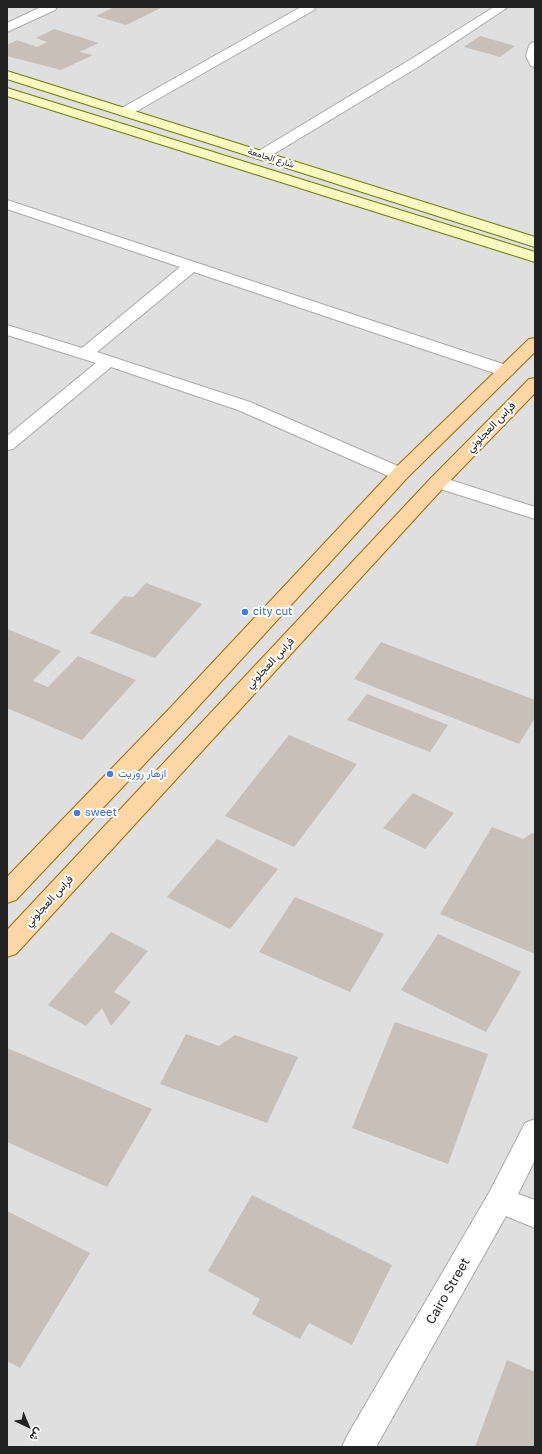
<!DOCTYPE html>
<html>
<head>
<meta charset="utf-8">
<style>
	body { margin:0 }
	#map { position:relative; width:542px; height:1454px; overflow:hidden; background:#f2efe9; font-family:"Golos Text",Vazirmatn,sans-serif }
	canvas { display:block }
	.frame { position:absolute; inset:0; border:8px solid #222; pointer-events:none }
	.north { position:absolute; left:8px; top:1406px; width:40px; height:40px; -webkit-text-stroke:3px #fff; paint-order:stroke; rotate:136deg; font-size:11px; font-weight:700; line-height:16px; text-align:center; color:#222 }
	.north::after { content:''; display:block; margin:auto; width:14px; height:18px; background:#222; clip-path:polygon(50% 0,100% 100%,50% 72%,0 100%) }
</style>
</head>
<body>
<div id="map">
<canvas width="542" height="1454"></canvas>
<div class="frame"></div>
<div class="north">ش</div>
</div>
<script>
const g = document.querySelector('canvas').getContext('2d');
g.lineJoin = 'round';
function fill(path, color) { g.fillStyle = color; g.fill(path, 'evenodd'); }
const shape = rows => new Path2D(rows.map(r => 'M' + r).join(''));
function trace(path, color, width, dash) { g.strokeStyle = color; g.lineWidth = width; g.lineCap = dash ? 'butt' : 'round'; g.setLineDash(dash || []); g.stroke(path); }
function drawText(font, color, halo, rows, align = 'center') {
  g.font = font + ' "Golos Text",Vazirmatn,sans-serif'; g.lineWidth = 4; g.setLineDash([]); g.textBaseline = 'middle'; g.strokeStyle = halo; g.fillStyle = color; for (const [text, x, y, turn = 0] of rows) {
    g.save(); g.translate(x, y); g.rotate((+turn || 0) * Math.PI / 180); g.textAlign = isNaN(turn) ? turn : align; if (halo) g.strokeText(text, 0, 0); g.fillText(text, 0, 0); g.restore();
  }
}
fill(shape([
	[7,7,535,7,535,1447,7,1447]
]), '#e0dfdf');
fill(shape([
	[114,7,163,7,126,25,96,16],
	[54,29,99,43,79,52,93,55,61,70,7,56,7,45,17,40,37,47,47,42,36,38],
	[480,36,515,46,500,57,464,47],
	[146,583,202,604,155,658,90,633,124,596,133,597],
	[7,629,61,651,33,681,48,687,78,656,136,680,82,740,7,708],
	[381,642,535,700,535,718,519,744,354,679],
	[367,694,448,725,430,752,347,720],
	[289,735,357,764,294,847,225,816],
	[413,793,454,813,425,849,383,828],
	[492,827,523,839,532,833,535,834,535,954,440,914],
	[217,839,278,869,230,929,167,897],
	[295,897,384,934,350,992,259,952],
	[111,932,148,951,114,992,131,1002,111,1026,102,1008,86,1026,48,1005],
	[438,934,521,972,486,1032,401,990],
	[395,1022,488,1054,448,1164,352,1128],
	[186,1034,219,1046,235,1035,298,1057,267,1123,160,1084],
	[7,1048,152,1109,107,1187,7,1142],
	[252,1195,392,1265,352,1345,309,1323,300,1339,252,1314,260,1299,208,1271],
	[7,1211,90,1253,20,1368,7,1361],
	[507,1360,535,1372,535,1447,475,1447]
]), '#c7bfb8');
const street = shape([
	[41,7,57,7,55,10,7,32,7,23,41,7],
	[301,7,316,7,314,10,130,115,125,116,120,115,118,112,120,109,301,7],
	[494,7,508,7,418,67,267,158,262,159,257,158,255,155,257,152,408,61,494,7],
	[535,42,535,67,531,66,526,56,529,46,531,43,535,42],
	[7,200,512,367,515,371,512,375,506,376,500,375,194,272,97,352,250,402,407,470,409,474,407,478,400,480,393,478,238,410,111,367,13,449,7,450,7,436,96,363,7,335,7,325,82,348,180,267,7,209,7,200],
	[438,476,535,507,535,519,431,486,429,482,431,478,438,476],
	[535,1119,535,1160,518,1194,535,1200,535,1228,506,1216,376,1447,342,1447,347,1436,490,1191,525,1123,535,1119]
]);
const secondary = shape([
	[7,71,535,237,535,247,7,79,7,71],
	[7,88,535,252,535,262,7,96,7,88]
]);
const primary = shape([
	[535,338,535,352,407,478,186,720,16,900,7,903,7,877,170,708,393,470,529,339,535,338],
	[535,378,535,393,445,486,16,954,7,957,7,930,431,478,529,379,535,378]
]);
trace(street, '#a9a9a9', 2);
trace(secondary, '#707d05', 2);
trace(primary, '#a06b00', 2);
fill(street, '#fff');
fill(secondary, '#f7fabf');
fill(primary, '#fcd6a4');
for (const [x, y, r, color] of [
	[245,612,4,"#3f7fe0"],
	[110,774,4,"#3f7fe0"],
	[77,813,4,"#3f7fe0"]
]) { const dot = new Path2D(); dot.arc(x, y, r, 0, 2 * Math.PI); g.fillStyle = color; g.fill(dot); trace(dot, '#fff', 1.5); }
drawText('9px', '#222', '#fff', [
	["شارع الجامعة",271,158,17]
]);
drawText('11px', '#222', '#fff', [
	["فراس العجلوني",491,427,-46],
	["فراس العجلوني",270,663,-47],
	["فراس العجلوني",49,901,-47]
]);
drawText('11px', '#366cbe', '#fff', [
	["city cut",253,612],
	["ازهار روزيت",118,774],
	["sweet",85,813]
], 'left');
drawText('13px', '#222', '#fff', [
	["Cairo Street",448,1291,-60]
]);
</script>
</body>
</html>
